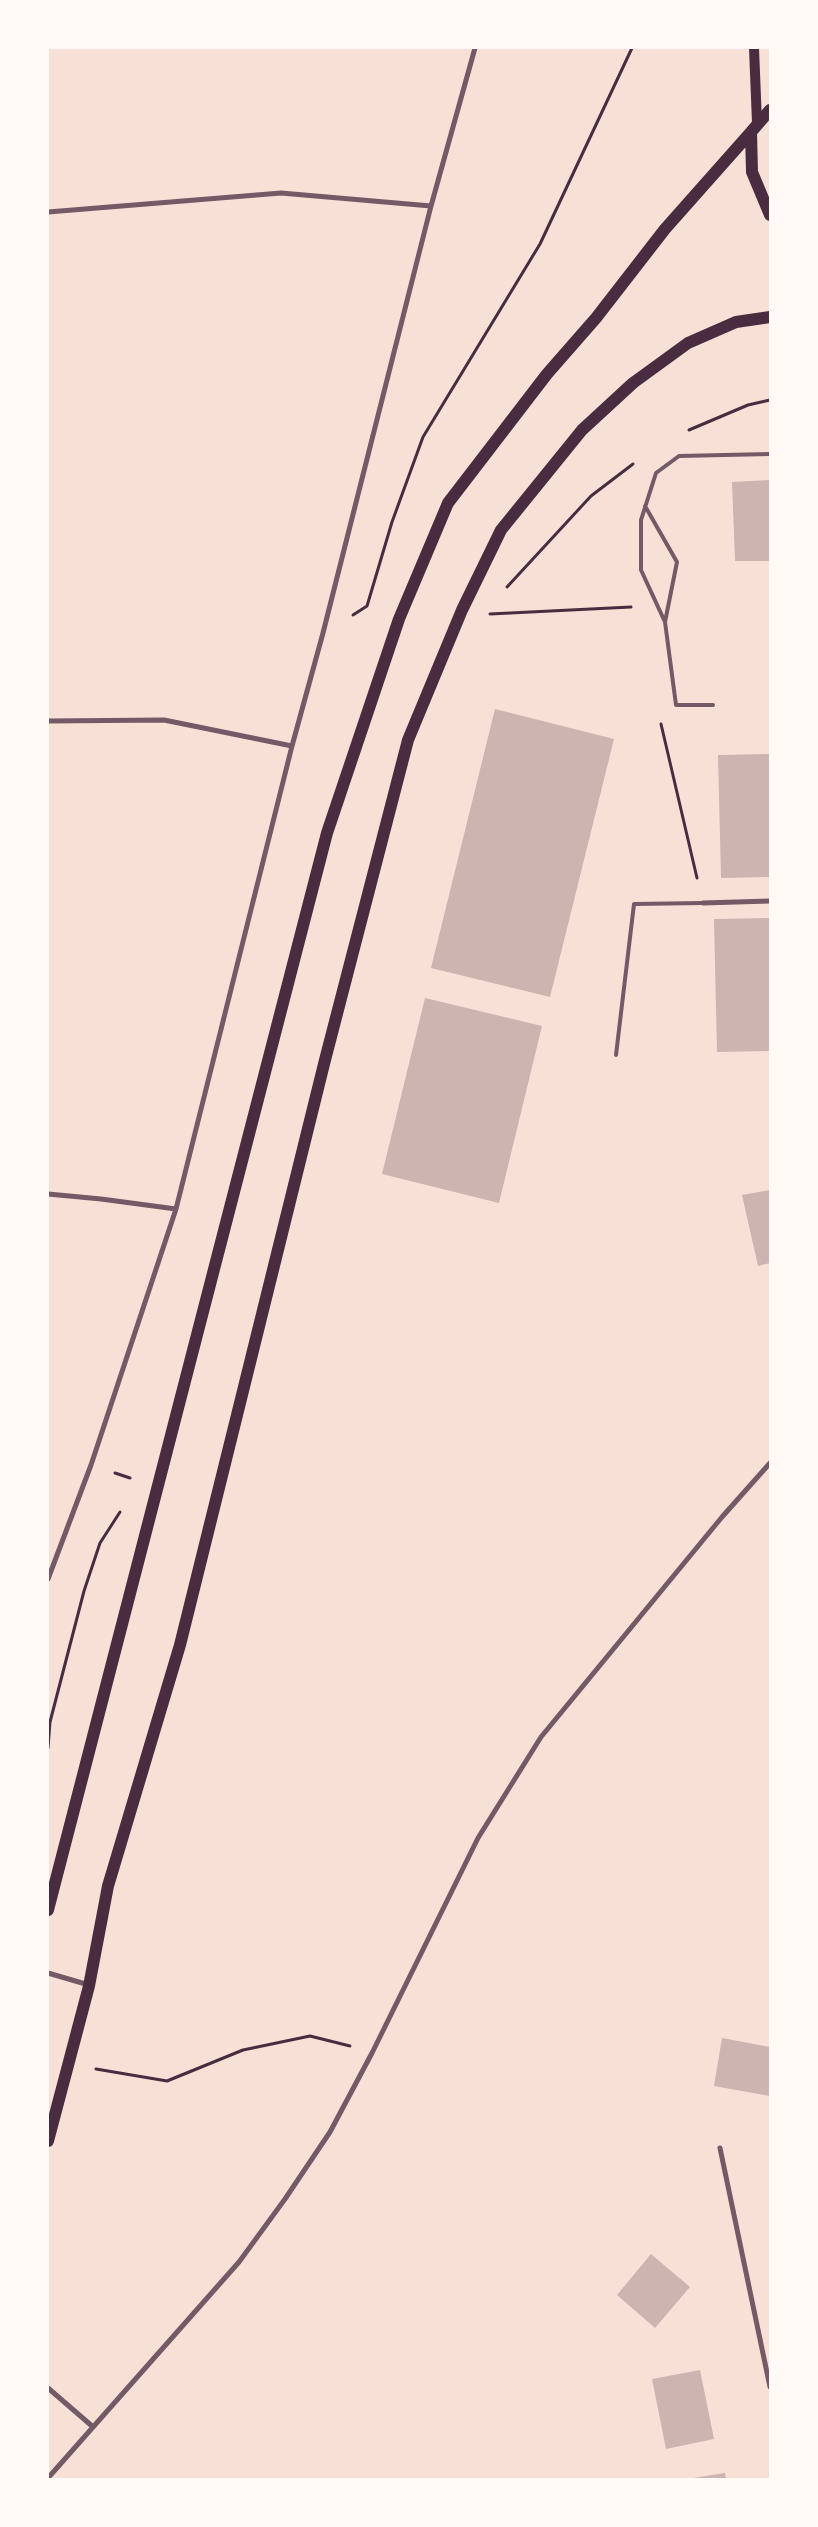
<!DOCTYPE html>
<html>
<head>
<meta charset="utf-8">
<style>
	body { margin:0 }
	#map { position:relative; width:818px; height:2527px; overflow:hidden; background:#f7e1d7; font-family:Signika,sans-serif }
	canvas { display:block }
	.frame { position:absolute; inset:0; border:49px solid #fffaf5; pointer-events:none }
</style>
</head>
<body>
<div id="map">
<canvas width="818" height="2527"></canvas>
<div class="frame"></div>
</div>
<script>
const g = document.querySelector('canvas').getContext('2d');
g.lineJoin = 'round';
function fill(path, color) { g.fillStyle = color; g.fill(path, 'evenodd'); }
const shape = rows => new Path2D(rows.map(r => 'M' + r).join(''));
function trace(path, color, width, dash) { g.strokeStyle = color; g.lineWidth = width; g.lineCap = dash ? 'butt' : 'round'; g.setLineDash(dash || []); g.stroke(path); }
fill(shape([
	[770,480,770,561,735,561,732,482],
	[495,709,614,739,550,997,431,968],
	[770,754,770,877,721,878,718,755],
	[770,918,770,1051,717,1052,714,919],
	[425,998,542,1026,499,1203,382,1174],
	[770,1190,770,1263,758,1266,742,1195],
	[722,2038,770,2047,770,2096,714,2086],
	[651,2254,690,2287,655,2328,617,2295],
	[700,2370,714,2439,666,2449,652,2379],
	[725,2473,726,2480,693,2480,693,2478]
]), '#ccb4b1');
trace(shape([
	[689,430,748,405,770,400],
	[507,587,591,496,633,464],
	[490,614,631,607],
	[353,615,367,606,392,522,423,437,540,244,632,48],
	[661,724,697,878],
	[115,1473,130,1478],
	[48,1748,50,1722,84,1591,100,1543,120,1512],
	[96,2069,167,2081,243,2050,310,2036,350,2046]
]), '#4a2c40', 3);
trace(shape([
	[645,506,677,562,665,622],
	[713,705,676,705,665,622,641,570,641,520,656,473,679,456,770,454],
	[616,1055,634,904,703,903]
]), '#755966', 4);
trace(shape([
	[48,212,281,193,431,206],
	[48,721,164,720,292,746],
	[703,903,770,901],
	[48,1194,101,1199,176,1209],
	[48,1579,91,1465,176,1209,292,746,323,633,431,206,475,48],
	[48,1973,89,1985],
	[720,2148,770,2387],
	[48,2388,92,2426],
	[48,2478,239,2262,285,2199,330,2132,372,2053,478,1838,541,1737,722,1517,770,1463]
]), '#755966', 5);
trace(shape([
	[754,48,757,123]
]), '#4a2c40', 10);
trace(shape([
	[770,110,751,132,752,172,770,215],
	[48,1910,327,833,399,619,448,503,547,374,596,318,665,229,751,132],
	[48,2141,89,1986,108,1886,180,1645,325,1060,408,740,462,610,501,530,582,430,633,383,688,343,736,322,770,317]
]), '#4a2c40', 12);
</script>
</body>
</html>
